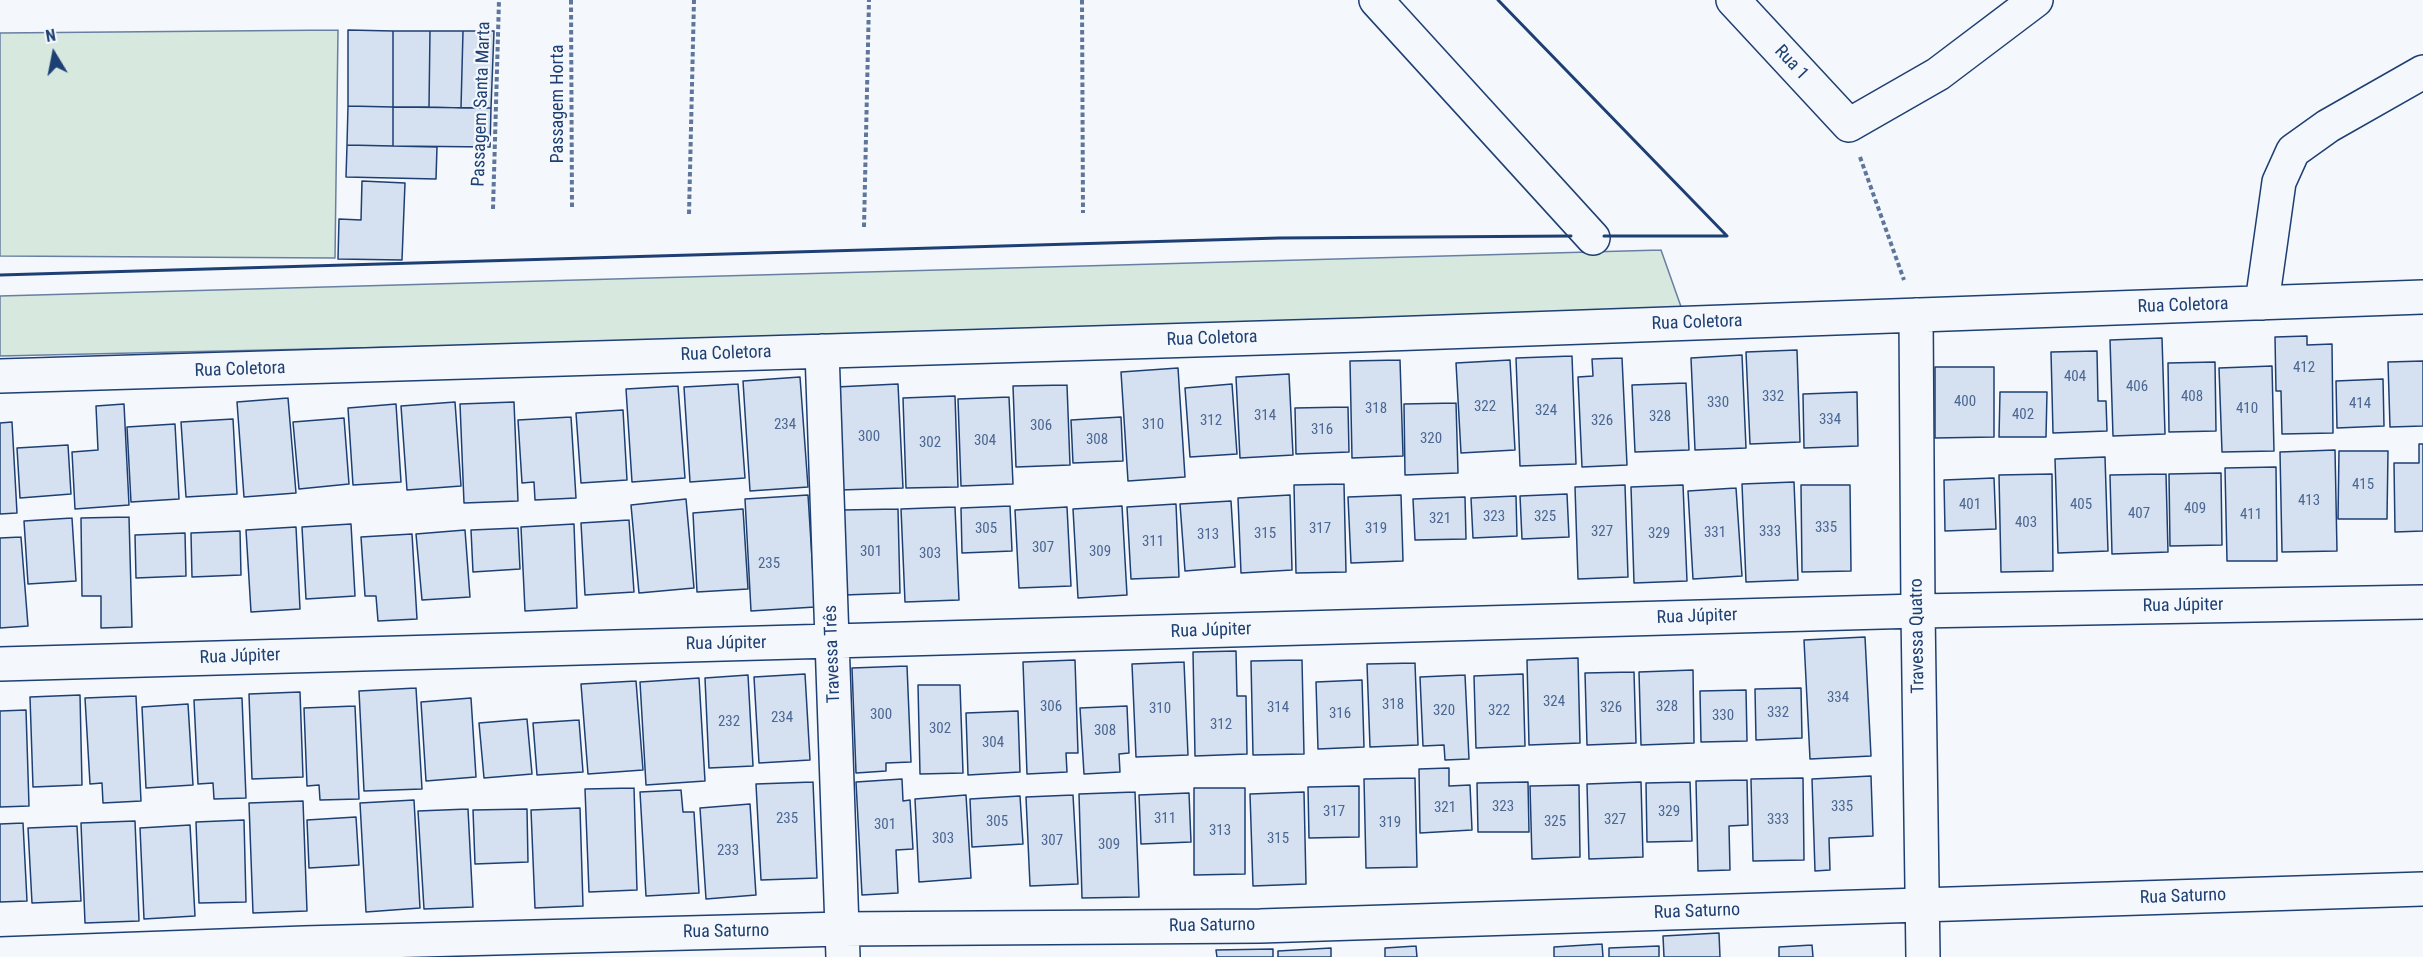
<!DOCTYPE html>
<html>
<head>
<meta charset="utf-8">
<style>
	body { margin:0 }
	#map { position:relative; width:2423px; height:957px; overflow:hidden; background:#f4f7fb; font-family:"Roboto Condensed",sans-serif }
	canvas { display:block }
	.north { position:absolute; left:24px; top:24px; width:60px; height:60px; -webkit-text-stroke:4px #f4f7fb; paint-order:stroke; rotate:350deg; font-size:16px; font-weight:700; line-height:24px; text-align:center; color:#1d3f73 }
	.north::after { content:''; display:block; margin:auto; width:21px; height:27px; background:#1d3f73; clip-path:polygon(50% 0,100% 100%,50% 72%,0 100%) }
</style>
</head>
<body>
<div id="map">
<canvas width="2423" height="957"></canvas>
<div class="north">N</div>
</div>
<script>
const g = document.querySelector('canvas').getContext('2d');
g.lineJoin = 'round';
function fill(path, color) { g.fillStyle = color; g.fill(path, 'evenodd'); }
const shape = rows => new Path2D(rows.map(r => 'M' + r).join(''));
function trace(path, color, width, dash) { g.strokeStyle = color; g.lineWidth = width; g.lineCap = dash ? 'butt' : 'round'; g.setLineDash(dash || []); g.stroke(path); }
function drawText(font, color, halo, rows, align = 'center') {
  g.font = font + ' "Roboto Condensed",sans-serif'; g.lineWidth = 4.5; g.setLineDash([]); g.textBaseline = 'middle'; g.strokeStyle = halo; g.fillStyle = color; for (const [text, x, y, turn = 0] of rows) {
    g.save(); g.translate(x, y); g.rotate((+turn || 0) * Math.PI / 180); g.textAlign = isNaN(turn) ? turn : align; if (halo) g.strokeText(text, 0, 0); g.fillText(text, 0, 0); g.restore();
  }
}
const green = shape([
	[338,30,335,258,0,256,0,33,338,30],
	[1661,250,1685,318,0,356,0,296,1661,250]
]);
fill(green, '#d7e8df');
trace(green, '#687fa3', 1.5);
const building = shape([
	[348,30,393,31,393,107,348,106,348,30],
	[393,31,430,31,429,107,393,107,393,31],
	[430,31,463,31,461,108,429,107,430,31],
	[463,31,494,31,491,108,461,108,463,31],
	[348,106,393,107,393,146,347,145,348,106],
	[393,107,491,108,490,147,393,146,393,107],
	[347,145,437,147,436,179,346,177,347,145],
	[362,181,405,183,402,260,338,259,339,219,361,220,362,181],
	[2307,336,2307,345,2332,344,2333,433,2282,434,2281,391,2276,391,2275,337,2307,336],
	[2162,338,2165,434,2113,436,2110,340,2162,338],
	[1797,350,1800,442,1750,444,1746,352,1797,350],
	[2097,351,2098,401,2106,401,2107,431,2053,433,2051,352,2097,351],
	[1742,355,1746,448,1695,450,1691,358,1742,355],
	[1572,356,1576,464,1520,466,1516,358,1572,356],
	[1622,358,1627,465,1582,467,1578,377,1593,376,1592,359,1622,358],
	[1400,360,1403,456,1352,458,1350,361,1400,360],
	[1510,360,1515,450,1461,453,1456,363,1510,360],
	[2423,361,2423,426,2390,427,2388,362,2423,361],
	[2215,362,2216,431,2169,432,2168,363,2215,362],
	[2272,366,2274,451,2222,452,2219,368,2272,366],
	[1935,367,1994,367,1994,437,1935,438,1935,367],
	[1178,368,1185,477,1128,481,1121,372,1178,368],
	[1289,374,1293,455,1240,458,1236,377,1289,374],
	[800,377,808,487,750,491,743,381,800,377],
	[2383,379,2384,426,2337,428,2336,381,2383,379],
	[1686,383,1689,450,1635,452,1632,385,1686,383],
	[738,384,745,478,690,482,684,387,738,384],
	[898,384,903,488,840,490,836,387,898,384],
	[1232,384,1237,454,1190,457,1185,388,1232,384],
	[1067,385,1070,465,1016,467,1013,386,1067,385],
	[678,386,685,478,632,482,626,389,678,386],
	[1857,392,1858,446,1804,448,1803,394,1857,392],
	[2000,392,2047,392,2046,437,1999,437,2000,392],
	[955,396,958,487,906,488,903,398,955,396],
	[1009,397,1013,484,961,486,958,399,1009,397],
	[288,398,296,493,244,497,237,402,288,398],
	[455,402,461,486,407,490,401,406,455,402],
	[514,402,518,501,464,503,460,404,514,402],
	[1456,403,1458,473,1405,475,1404,404,1456,403],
	[124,404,129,505,75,509,72,452,98,450,96,406,124,404],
	[396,404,401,482,353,485,348,408,396,404],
	[1348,407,1349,452,1296,454,1295,408,1348,407],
	[623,410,627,480,581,483,576,413,623,410],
	[571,417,576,498,535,500,534,482,522,483,518,420,571,417],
	[1121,417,1123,461,1073,463,1071,420,1121,417],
	[344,418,349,484,299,489,293,422,344,418],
	[233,419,237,494,186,497,181,422,233,419],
	[12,422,17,513,0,514,0,423,12,422],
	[175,424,179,499,131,502,127,427,175,424],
	[2419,444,2423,444,2423,531,2395,532,2394,463,2419,463,2419,444],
	[68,445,71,494,20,498,17,448,68,445],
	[2335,450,2337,551,2282,552,2280,452,2335,450],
	[2339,451,2388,451,2387,519,2338,519,2339,451],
	[2105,457,2108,551,2058,553,2055,459,2105,457],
	[2276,467,2277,561,2227,561,2225,468,2276,467],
	[2221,473,2222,545,2170,546,2169,474,2221,473],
	[2052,474,2053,571,2001,572,1999,475,2052,474],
	[2166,474,2168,552,2112,554,2110,475,2166,474],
	[1994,478,1996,529,1945,531,1944,480,1994,478],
	[1794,482,1798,580,1746,582,1742,484,1794,482],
	[1344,484,1346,572,1296,573,1294,485,1344,484],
	[1625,485,1628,577,1578,579,1575,487,1625,485],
	[1683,485,1687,581,1634,583,1631,487,1683,485],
	[1801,485,1850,485,1851,571,1802,572,1801,485],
	[1736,488,1742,576,1693,579,1688,491,1736,488],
	[1567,494,1569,537,1522,539,1520,496,1567,494],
	[808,495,815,607,751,611,745,499,808,495],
	[1290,495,1292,570,1241,573,1238,498,1290,495],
	[1401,495,1403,561,1351,563,1348,497,1401,495],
	[1516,496,1517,536,1473,538,1471,498,1516,496],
	[1465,497,1466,539,1415,540,1413,499,1465,497],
	[686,499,694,588,639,593,631,505,686,499],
	[1231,501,1235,567,1185,571,1180,504,1231,501],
	[1176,504,1179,577,1131,579,1127,507,1176,504],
	[1010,506,1012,551,962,553,961,508,1010,506],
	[1122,506,1127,595,1078,598,1073,509,1122,506],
	[955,507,959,600,905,602,901,509,955,507],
	[1067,507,1071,586,1019,588,1015,510,1067,507],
	[743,509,748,589,697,592,693,513,743,509],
	[898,509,900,593,844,595,842,510,898,509],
	[129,517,132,627,101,628,101,596,82,596,81,518,129,517],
	[72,518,76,581,28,584,24,521,72,518],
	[629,520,634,592,585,595,581,523,629,520],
	[351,524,355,596,306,599,302,527,351,524],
	[574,524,577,608,525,611,521,527,574,524],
	[296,527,300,609,251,612,246,530,296,527],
	[518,528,520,569,473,572,471,530,518,528],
	[465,530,470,597,422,600,416,534,465,530],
	[240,531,241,575,192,577,191,533,240,531],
	[185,533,186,576,136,578,135,535,185,533],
	[412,534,417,619,378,621,376,596,365,596,361,537,412,534],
	[21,537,28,626,0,628,0,538,21,537],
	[1865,637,1871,756,1810,759,1804,640,1865,637],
	[1236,651,1237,696,1246,696,1247,754,1195,756,1193,652,1236,651],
	[1578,658,1580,743,1529,745,1527,660,1578,658],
	[1075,660,1078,753,1066,753,1067,772,1027,774,1023,662,1075,660],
	[1302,660,1304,754,1253,755,1251,661,1302,660],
	[1184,662,1188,755,1136,757,1132,664,1184,662],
	[1415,663,1418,745,1370,747,1367,664,1415,663],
	[907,666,911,762,886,763,886,771,856,773,852,668,907,666],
	[1693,670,1694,743,1641,745,1639,672,1693,670],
	[1634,672,1636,743,1587,745,1585,673,1634,672],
	[805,674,810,760,759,763,754,677,805,674],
	[1523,674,1525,746,1476,748,1474,676,1523,674],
	[748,675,753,766,709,768,705,678,748,675],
	[1465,675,1469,759,1445,760,1444,745,1423,746,1420,677,1465,675],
	[699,678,705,781,646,785,640,682,699,678],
	[1362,680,1364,747,1318,749,1316,682,1362,680],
	[636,681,643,770,588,774,581,684,636,681],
	[918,685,960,685,963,773,920,774,918,685],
	[416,688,422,789,364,791,359,691,416,688],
	[1801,688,1802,738,1756,740,1755,689,1801,688],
	[1746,690,1747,741,1701,742,1700,691,1746,690],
	[300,692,303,777,252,779,249,694,300,692],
	[80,695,82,785,33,787,30,697,80,695],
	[136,696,141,801,103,803,102,783,90,784,85,698,136,696],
	[242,698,246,798,214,799,213,783,198,784,194,700,242,698],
	[471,698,476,777,426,781,421,702,471,698],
	[188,704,193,785,146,788,142,707,188,704],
	[355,706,359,799,320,800,319,785,307,786,304,708,355,706],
	[1127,706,1129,753,1119,754,1120,772,1084,774,1080,708,1127,706],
	[26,710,29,806,0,807,0,711,26,710],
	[1018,711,1020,772,968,775,966,713,1018,711],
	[527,719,532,774,484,778,479,723,527,719],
	[579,720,583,772,537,775,533,723,579,720],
	[1449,768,1449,786,1470,785,1472,830,1420,833,1419,769,1449,768],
	[1871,776,1873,836,1829,838,1830,870,1815,871,1812,779,1871,776],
	[1415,778,1417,867,1366,868,1364,779,1415,778],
	[1803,778,1804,860,1753,861,1751,779,1803,778],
	[902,779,903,801,910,800,913,849,896,850,898,893,862,895,856,782,902,779],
	[1747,780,1748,825,1729,826,1730,870,1698,871,1696,781,1747,780],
	[813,782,817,878,761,880,756,784,813,782],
	[1528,782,1529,832,1478,832,1477,783,1528,782],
	[1641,782,1643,857,1589,859,1587,784,1641,782],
	[1690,782,1692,841,1647,842,1646,783,1690,782],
	[1579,785,1580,857,1532,859,1530,786,1579,785],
	[1359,786,1359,837,1309,838,1308,787,1359,786],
	[634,788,637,890,589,892,585,789,634,788],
	[1194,788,1245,788,1245,874,1194,875,1194,788],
	[681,790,683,812,694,812,699,893,646,896,640,792,681,790],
	[1135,792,1139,897,1082,898,1079,794,1135,792],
	[1304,792,1306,884,1253,886,1250,794,1304,792],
	[1189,793,1191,842,1141,844,1139,795,1189,793],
	[966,795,971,878,919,882,915,799,966,795],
	[1073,795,1078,884,1030,886,1026,797,1073,795],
	[1020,796,1023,844,972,847,970,799,1020,796],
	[414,800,420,908,366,912,360,803,414,800],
	[303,801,307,911,253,913,249,803,303,801],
	[750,804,756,895,706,899,700,808,750,804],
	[580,808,583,906,535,908,531,810,580,808],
	[468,809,473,907,424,909,418,811,468,809],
	[527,809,528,862,475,864,473,810,527,809],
	[356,817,359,865,309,868,307,820,356,817],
	[244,820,246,902,199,903,196,822,244,820],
	[135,821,139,921,85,923,81,823,135,821],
	[23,823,27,901,0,902,0,824,23,823],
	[190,825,195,916,144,919,140,828,190,825],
	[77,826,81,901,32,903,28,828,77,826],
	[1719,933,1720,957,1664,957,1663,936,1719,933],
	[1602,944,1603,957,1554,957,1554,947,1602,944],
	[1812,945,1813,957,1779,957,1779,947,1812,945],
	[1416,946,1417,957,1385,957,1385,948,1416,946],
	[1659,946,1659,957,1609,957,1609,948,1659,946],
	[1331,948,1331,957,1278,957,1278,951,1331,948],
	[1273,949,1273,957,1217,957,1216,950,1273,949]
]);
fill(building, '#d5e0f0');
trace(building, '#1d3f73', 1.5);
const minor = shape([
	[1376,0,1593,238],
	[1733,0,1849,125,1938,74,2036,0],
	[2262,303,2279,182,2293,151,2328,126,2423,72],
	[1916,315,1918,611,1923,957],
	[822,351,843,957],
	[0,376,1360,335,2423,297],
	[0,664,1918,611,2423,602],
	[0,954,304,943,842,929,1260,926,2423,889]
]);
trace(minor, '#1d3f73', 36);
trace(shape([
	[571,0,572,208],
	[1082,0,1083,213],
	[1860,157,1904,280],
	[493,209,499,0],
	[689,214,694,0],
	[864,227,869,0]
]), '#5e769c', 4, [4.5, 3]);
trace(minor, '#f4f7fb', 33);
trace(shape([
	[1498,0,1727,236,1604,236],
	[0,275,1279,238,1571,236]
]), '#1d3f73', 3);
drawText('15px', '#4b6792', null, [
	["412",2304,368],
	["404",2075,377],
	["406",2137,387],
	["332",1773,397],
	["408",2192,397],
	["400",1965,402],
	["330",1718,403],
	["414",2360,404],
	["322",1485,407],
	["318",1376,409],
	["410",2247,409],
	["324",1546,411],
	["402",2023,415],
	["314",1265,416],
	["328",1660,417],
	["334",1830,420],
	["312",1211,421],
	["326",1602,421],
	["234",785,425],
	["310",1153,425],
	["306",1041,426],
	["316",1322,430],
	["300",869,437],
	["320",1431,439],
	["308",1097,440],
	["304",985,441],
	["302",930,443],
	["415",2363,485],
	["413",2309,501],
	["401",1970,505],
	["405",2081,505],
	["409",2195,509],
	["407",2139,514],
	["411",2251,515],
	["323",1494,517],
	["325",1545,517],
	["321",1440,519],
	["403",2026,523],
	["335",1826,528],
	["305",986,529],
	["317",1320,529],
	["319",1376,529],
	["327",1602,532],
	["333",1770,532],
	["331",1715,533],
	["315",1265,534],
	["329",1659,534],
	["313",1208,535],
	["311",1153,542],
	["307",1043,548],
	["301",871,552],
	["309",1100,552],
	["303",930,554],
	["235",769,564],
	["334",1838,698],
	["324",1554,702],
	["318",1393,705],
	["306",1051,707],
	["328",1667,707],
	["314",1278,708],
	["326",1611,708],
	["310",1160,709],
	["320",1444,711],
	["322",1499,711],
	["332",1778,713],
	["316",1340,714],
	["300",881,715],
	["330",1723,716],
	["234",782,718],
	["232",729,722],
	["312",1221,725],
	["302",940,729],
	["308",1105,731],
	["304",993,743],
	["323",1503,807],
	["335",1842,807],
	["321",1445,808],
	["317",1334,812],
	["329",1669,812],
	["235",787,819],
	["311",1165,819],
	["327",1615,820],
	["333",1778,820],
	["305",997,822],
	["325",1555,822],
	["319",1390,823],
	["301",885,825],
	["313",1220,831],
	["303",943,839],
	["315",1278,839],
	["307",1052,841],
	["309",1109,845],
	["233",728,851]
]);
drawText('18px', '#1d3f73', '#f4f7fb', [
	["Rua 1",1791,63,47],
	["Passagem Santa Marta",482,104,-88],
	["Passagem Horta",558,104,-90],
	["Rua Coletora",2183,306,-2],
	["Rua Coletora",1697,323,-2],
	["Rua Coletora",1212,339,-2],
	["Rua Coletora",726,354,-2],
	["Rua Coletora",240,370,-2],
	["Rua Júpiter",2183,606,-1],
	["Rua Júpiter",1697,617,-2],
	["Rua Júpiter",1211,631,-2],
	["Travessa Quatro",1918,636,-91],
	["Rua Júpiter",726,644,-1],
	["Travessa Três",833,654,-92],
	["Rua Júpiter",240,657,-2],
	["Rua Saturno",2183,897,-2],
	["Rua Saturno",1697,912,-2],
	["Rua Saturno",1212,926,-1],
	["Rua Saturno",726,932,-1]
]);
</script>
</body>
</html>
